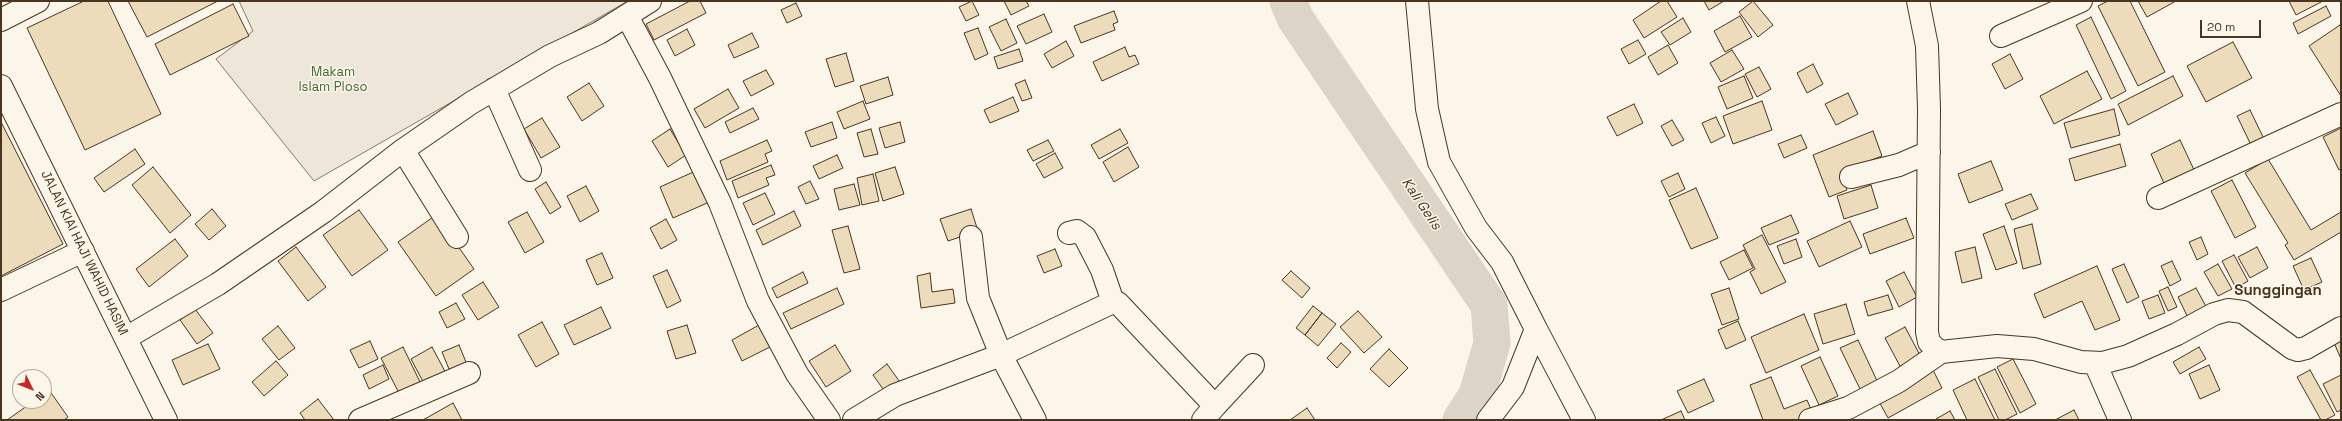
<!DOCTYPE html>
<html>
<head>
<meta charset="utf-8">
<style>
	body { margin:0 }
	#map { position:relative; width:2342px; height:421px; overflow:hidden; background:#fbf6e9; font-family:"Space Grotesk",sans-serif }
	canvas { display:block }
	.frame { position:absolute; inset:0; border:2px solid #4a3520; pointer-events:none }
	.north { position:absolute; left:12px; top:369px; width:40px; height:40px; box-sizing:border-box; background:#fbf6e9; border:1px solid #b4a999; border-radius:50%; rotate:133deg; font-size:11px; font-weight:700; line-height:16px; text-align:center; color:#4a3520 }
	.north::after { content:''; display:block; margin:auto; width:14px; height:18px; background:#c62828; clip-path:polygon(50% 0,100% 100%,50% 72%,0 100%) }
	.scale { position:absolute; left:2200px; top:20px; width:61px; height:18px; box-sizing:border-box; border:2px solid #4a3520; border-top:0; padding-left:5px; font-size:12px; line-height:14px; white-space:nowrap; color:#4a3520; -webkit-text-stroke:3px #fbf6e9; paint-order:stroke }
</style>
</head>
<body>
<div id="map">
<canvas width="2342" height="421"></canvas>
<div class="frame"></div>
<div class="north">N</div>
<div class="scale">20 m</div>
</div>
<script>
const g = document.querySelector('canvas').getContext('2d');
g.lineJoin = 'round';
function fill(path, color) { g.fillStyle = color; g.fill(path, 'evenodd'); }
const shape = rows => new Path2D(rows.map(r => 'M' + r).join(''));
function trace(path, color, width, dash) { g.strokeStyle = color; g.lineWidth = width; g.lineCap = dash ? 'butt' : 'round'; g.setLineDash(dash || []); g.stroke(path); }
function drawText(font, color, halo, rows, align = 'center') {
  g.font = font + ' "Space Grotesk",sans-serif'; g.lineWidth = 3; g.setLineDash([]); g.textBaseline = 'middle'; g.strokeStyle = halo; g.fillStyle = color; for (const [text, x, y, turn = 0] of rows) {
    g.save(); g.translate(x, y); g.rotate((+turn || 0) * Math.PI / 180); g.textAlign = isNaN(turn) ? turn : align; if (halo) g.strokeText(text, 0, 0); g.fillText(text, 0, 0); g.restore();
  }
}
const green = shape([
	[239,1,628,1,314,181,216,59,253,31,239,1]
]);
fill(green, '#ede6d9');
trace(green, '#887966', 1);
trace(shape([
	[1288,1,1295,18,1489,305,1492,343,1477,395,1461,420]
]), '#dcd4c6', 37);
const building = shape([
	[84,1,108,1,161,114,85,150,27,28,84,1],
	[128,1,218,1,147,37,128,1],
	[690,1,700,1,706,13,654,40,646,24,690,1],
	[972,1,979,15,966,21,959,7,972,1],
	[1004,1,1026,1,1029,6,1011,15,1004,1],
	[1661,1,1667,1,1677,17,1644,38,1633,20,1661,1],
	[1704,1,1724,1,1709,10,1704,1],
	[1753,1,1773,25,1758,37,1739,12,1753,1],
	[2108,1,2130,1,2165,72,2138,86,2098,6,2108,1],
	[2138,1,2176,1,2147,17,2138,1],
	[2289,1,2323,1,2296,15,2289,1],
	[796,3,802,16,787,23,781,10,796,3],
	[233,4,249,36,170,75,155,44,233,4],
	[2326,6,2331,16,2298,34,2293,23,2326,6],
	[1114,11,1118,22,1113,24,1115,30,1081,43,1074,26,1114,11],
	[1044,14,1052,32,1026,44,1017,26,1044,14],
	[1740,16,1752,37,1725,52,1714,31,1740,16],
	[2091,17,2126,91,2111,99,2076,25,2091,17],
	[1683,18,1691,32,1670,45,1661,32,1683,18],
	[1006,19,1017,43,1001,51,989,27,1006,19],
	[2340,25,2341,27,2341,96,2309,46,2340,25],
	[978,28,988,54,975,60,964,33,978,28],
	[687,29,695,45,675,56,667,40,687,29],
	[752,33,759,47,734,58,728,45,752,33],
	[1638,40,1646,54,1629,64,1621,49,1638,40],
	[1066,41,1074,56,1052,68,1044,54,1066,41],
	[2233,42,2252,78,2206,102,2187,66,2233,42],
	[1668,45,1678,63,1658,75,1648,57,1668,45],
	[1125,47,1129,57,1135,55,1139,64,1102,81,1093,62,1125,47],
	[1019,49,1023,61,998,69,994,57,1019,49],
	[1732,50,1744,69,1721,82,1710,63,1732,50],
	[846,53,854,81,835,87,826,59,846,53],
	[2010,54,2023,79,2005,89,1992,64,2010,54],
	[1813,64,1823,84,1807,93,1797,73,1813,64],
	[1759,67,1771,89,1757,97,1745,74,1759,67],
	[766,70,774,84,751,96,743,81,766,70],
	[2087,71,2102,99,2054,124,2040,96,2087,71],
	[1744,76,1753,98,1727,109,1718,87,1744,76],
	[2173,76,2183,96,2128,125,2118,104,2173,76],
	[888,77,893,95,866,104,860,86,888,77],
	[1025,80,1032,98,1022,101,1015,84,1025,80],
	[589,83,604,106,582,121,567,97,589,83],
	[728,89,739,108,705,128,694,109,728,89],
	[1848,93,1858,114,1836,125,1825,104,1848,93],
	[1013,97,1019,111,990,123,984,110,1013,97],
	[863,101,870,119,844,129,837,112,863,101],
	[1762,101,1772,130,1733,144,1723,116,1762,101],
	[1634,104,1643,123,1617,136,1607,117,1634,104],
	[753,108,759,119,730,133,725,122,753,108],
	[2114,109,2120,135,2071,148,2064,123,2114,109],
	[2250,110,2264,139,2251,145,2237,116,2250,110],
	[1716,117,1725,136,1711,143,1702,123,1716,117],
	[542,118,560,147,541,158,524,129,542,118],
	[1672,120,1684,140,1672,146,1661,126,1672,120],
	[1,122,63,244,1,276,1,122],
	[832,122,837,138,811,147,805,132,832,122],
	[900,122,905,142,885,148,879,128,900,122],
	[2341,128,2341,169,2339,170,2323,137,2341,128],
	[670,129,686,155,668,167,652,141,670,129],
	[871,129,878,154,864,157,857,133,871,129],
	[1120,129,1128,143,1099,159,1091,145,1120,129],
	[1873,131,1882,156,1840,172,1847,190,1829,197,1813,155,1873,131],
	[1801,135,1807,148,1784,158,1778,144,1801,135],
	[767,140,772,151,765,154,768,162,727,180,720,161,767,140],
	[1048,140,1054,151,1033,161,1027,150,1048,140],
	[2180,140,2196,174,2166,188,2151,154,2180,140],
	[2120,144,2126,166,2075,181,2069,159,2120,144],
	[1128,147,1139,167,1114,182,1103,162,1128,147],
	[135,149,145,164,104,192,94,178,135,149],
	[1055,153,1063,168,1044,178,1036,164,1055,153],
	[837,155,843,168,819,179,813,166,837,155],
	[2268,159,2311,230,2341,212,2341,232,2294,260,2285,245,2288,243,2245,173,2268,159],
	[1991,161,2003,190,1969,203,1958,174,1991,161],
	[771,165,775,175,766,178,769,185,738,198,732,181,771,165],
	[153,167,191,215,170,233,132,185,153,167],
	[895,167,904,194,883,201,875,173,895,167],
	[700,169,714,200,673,218,660,187,700,169],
	[1678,173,1685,189,1669,197,1661,181,1678,173],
	[873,174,879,201,862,205,857,178,873,174],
	[2232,180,2256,227,2235,238,2211,191,2232,180],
	[810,181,819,199,806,204,798,187,810,181],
	[546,182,561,207,550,214,535,189,546,182],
	[854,184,860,205,839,210,834,189,854,184],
	[1871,185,1878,208,1844,219,1837,196,1871,185],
	[586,186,599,211,580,222,567,196,586,186],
	[1696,188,1718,238,1691,249,1669,200,1696,188],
	[765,193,775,214,753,225,743,203,765,193],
	[2031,194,2038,209,2012,220,2005,204,2031,194],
	[212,209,226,226,209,240,195,224,212,209],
	[971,209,978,231,948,241,940,219,971,209],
	[359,210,388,250,352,276,323,235,359,210],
	[794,211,801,226,763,245,756,230,794,211],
	[527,212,544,242,525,253,508,222,527,212],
	[436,215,474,269,436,296,398,242,436,215],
	[1791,215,1799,233,1769,245,1761,228,1791,215],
	[1906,218,1914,238,1870,254,1863,234,1906,218],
	[666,219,677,240,661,249,650,228,666,219],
	[1850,221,1862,247,1819,267,1807,241,1850,221],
	[2032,224,2041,264,2023,269,2014,229,2032,224],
	[848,226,860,269,844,273,832,230,848,226],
	[2004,226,2017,263,1996,270,1983,234,2004,226],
	[1762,235,1786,282,1761,294,1750,272,1755,269,1743,245,1762,235],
	[2201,237,2208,254,2197,260,2189,242,2201,237],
	[175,239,188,256,149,287,136,269,175,239],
	[1796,239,1802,257,1784,264,1777,246,1796,239],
	[296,247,326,287,308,301,278,261,296,247],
	[1975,247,1982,278,1962,283,1955,252,1975,247],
	[2257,247,2268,268,2250,278,2238,257,2257,247],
	[1055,249,1062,266,1044,273,1037,256,1055,249],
	[1744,250,1753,268,1729,280,1720,262,1744,250],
	[602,253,613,278,597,285,586,260,602,253],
	[2234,255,2248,281,2236,288,2222,261,2234,255],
	[2311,258,2322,282,2304,290,2293,266,2311,258],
	[2172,261,2181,280,2170,286,2161,266,2172,261],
	[2124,264,2139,297,2127,303,2112,269,2124,264],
	[2218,264,2232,289,2218,296,2204,272,2218,264],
	[2097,266,2120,320,2095,330,2082,301,2044,318,2034,294,2097,266],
	[667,270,681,301,667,308,653,276,667,270],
	[1291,271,1310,288,1302,298,1282,280,1291,271],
	[803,272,808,283,777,298,772,288,803,272],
	[1904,272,1917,297,1899,307,1886,281,1904,272],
	[930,273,932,292,953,289,955,303,921,308,917,276,930,273],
	[483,282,499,307,478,320,462,295,483,282],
	[2168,287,2177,307,2168,311,2159,291,2168,287],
	[837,288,844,304,791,329,783,313,837,288],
	[1729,288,1739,319,1722,325,1711,294,1729,288],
	[2196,288,2209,312,2190,322,2178,297,2196,288],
	[1888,295,1893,309,1868,316,1864,302,1888,295],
	[2158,295,2165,313,2149,319,2142,301,2158,295],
	[456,303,465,319,447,328,439,312,456,303],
	[1846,304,1855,334,1823,344,1814,314,1846,304],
	[1313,306,1322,313,1305,335,1296,328,1313,306],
	[601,307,611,328,574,345,564,325,601,307],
	[195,309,213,333,197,344,180,320,195,309],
	[1358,311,1382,337,1364,353,1340,327,1358,311],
	[1322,313,1336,324,1318,346,1305,335,1322,313],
	[1804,314,1819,350,1766,373,1751,337,1804,314],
	[1738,321,1746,340,1726,349,1718,330,1738,321],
	[542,322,559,354,536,367,518,335,542,322],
	[687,325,696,353,676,359,667,331,687,325],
	[759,325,770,347,742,361,732,340,759,325],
	[278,326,295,348,279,360,262,339,278,326],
	[1905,327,1921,357,1901,368,1885,338,1905,327],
	[2341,334,2341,359,2332,338,2341,334],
	[1858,340,1879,385,1862,393,1840,348,1858,340],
	[370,341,378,359,359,368,350,350,370,341],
	[1341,343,1351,352,1337,368,1327,358,1341,343],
	[208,344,220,369,183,385,172,360,208,344],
	[459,345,468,367,451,374,442,352,459,345],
	[835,345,851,371,826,387,809,361,835,345],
	[403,347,421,384,400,395,381,358,403,347],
	[432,347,448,377,427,389,411,359,432,347],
	[2199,347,2206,359,2180,374,2173,362,2199,347],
	[1389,349,1408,368,1389,387,1370,369,1389,349],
	[1820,357,1838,396,1819,405,1801,366,1820,357],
	[2013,359,2036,404,2020,413,1997,367,2013,359],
	[276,361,288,375,264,396,252,382,276,361],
	[887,364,902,385,888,396,873,375,887,364],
	[383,365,389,379,369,389,363,375,383,365],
	[2209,365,2220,390,2200,399,2189,374,2209,365],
	[1932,368,1942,388,1888,418,1877,398,1932,368],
	[1995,369,2017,414,2005,420,1999,420,1978,377,1995,369],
	[2310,370,2335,415,2325,420,2321,420,2297,377,2310,370],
	[2341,375,2341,410,2337,412,2323,384,2341,375],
	[1771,377,1784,409,1807,400,1813,414,1799,420,1763,420,1750,385,1771,377],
	[1704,379,1714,401,1688,413,1677,391,1704,379],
	[1975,379,1995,420,1967,420,1953,390,1975,379],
	[49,390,68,417,64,420,7,420,34,401,44,401,44,394,49,390],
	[318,399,334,420,305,420,300,413,318,399],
	[453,403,462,420,423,420,453,403],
	[1307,408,1315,420,1290,420,1307,408],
	[2074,410,2079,420,2055,420,2074,410],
	[1681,411,1685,420,1661,420,1681,411],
	[1950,411,1955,420,1937,420,1936,419,1950,411]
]);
fill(building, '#ecdcbc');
trace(building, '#4a3520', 1);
const minor = shape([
	[1417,1,1427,109,1439,162,1476,228,1502,262,1536,329,1513,387,1488,420],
	[1918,1,1927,46,1929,109,1927,332,1929,342,1935,348,1941,352,1997,346,2034,349,2081,362,2102,363,2128,356,2177,334,2214,314,2228,310,2243,312,2292,348,2298,350,2306,348,2341,328],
	[627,16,660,78,720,203,758,301,797,374,829,420],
	[2001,36,2081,1],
	[1,86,166,420],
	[494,89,530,170],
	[403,150,457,237],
	[1851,177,1899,165,1929,152],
	[2158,198,2341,114],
	[1069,233,1077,231,1085,237,1102,270,1113,302],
	[971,237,978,298,1001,355,1113,302,1118,303,1215,406,1203,420],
	[1,290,83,251],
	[1536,329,1584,420],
	[126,338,218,284,323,212,403,150,471,103,550,56,599,33,650,1],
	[2095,363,2120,420],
	[1215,406,1253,365],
	[360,420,469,373],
	[854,420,895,395,1001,355,1035,420],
	[1810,420,1848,408,1899,381,1941,352]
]);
const major = shape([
	[1,20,38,1]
]);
trace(minor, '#4a3520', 24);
trace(major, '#4a3520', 24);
trace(minor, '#fbf6e9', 22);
trace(major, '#fbf6e9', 22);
drawText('13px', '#436837', '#fbf6e9', [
	["Makam",333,72],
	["Islam Ploso",333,87]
]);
drawText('13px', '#4a3520', '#fbf6e9', [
	["JALAN KIAI HAJI WAHID HASIM",84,253,64]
]);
drawText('italic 14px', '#4a3520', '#fbf6e9', [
	["Kali Gelis",1421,204,56]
]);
drawText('bold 15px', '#4a3520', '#fbf6e9', [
	["Sunggingan",2278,291]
]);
</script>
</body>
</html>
